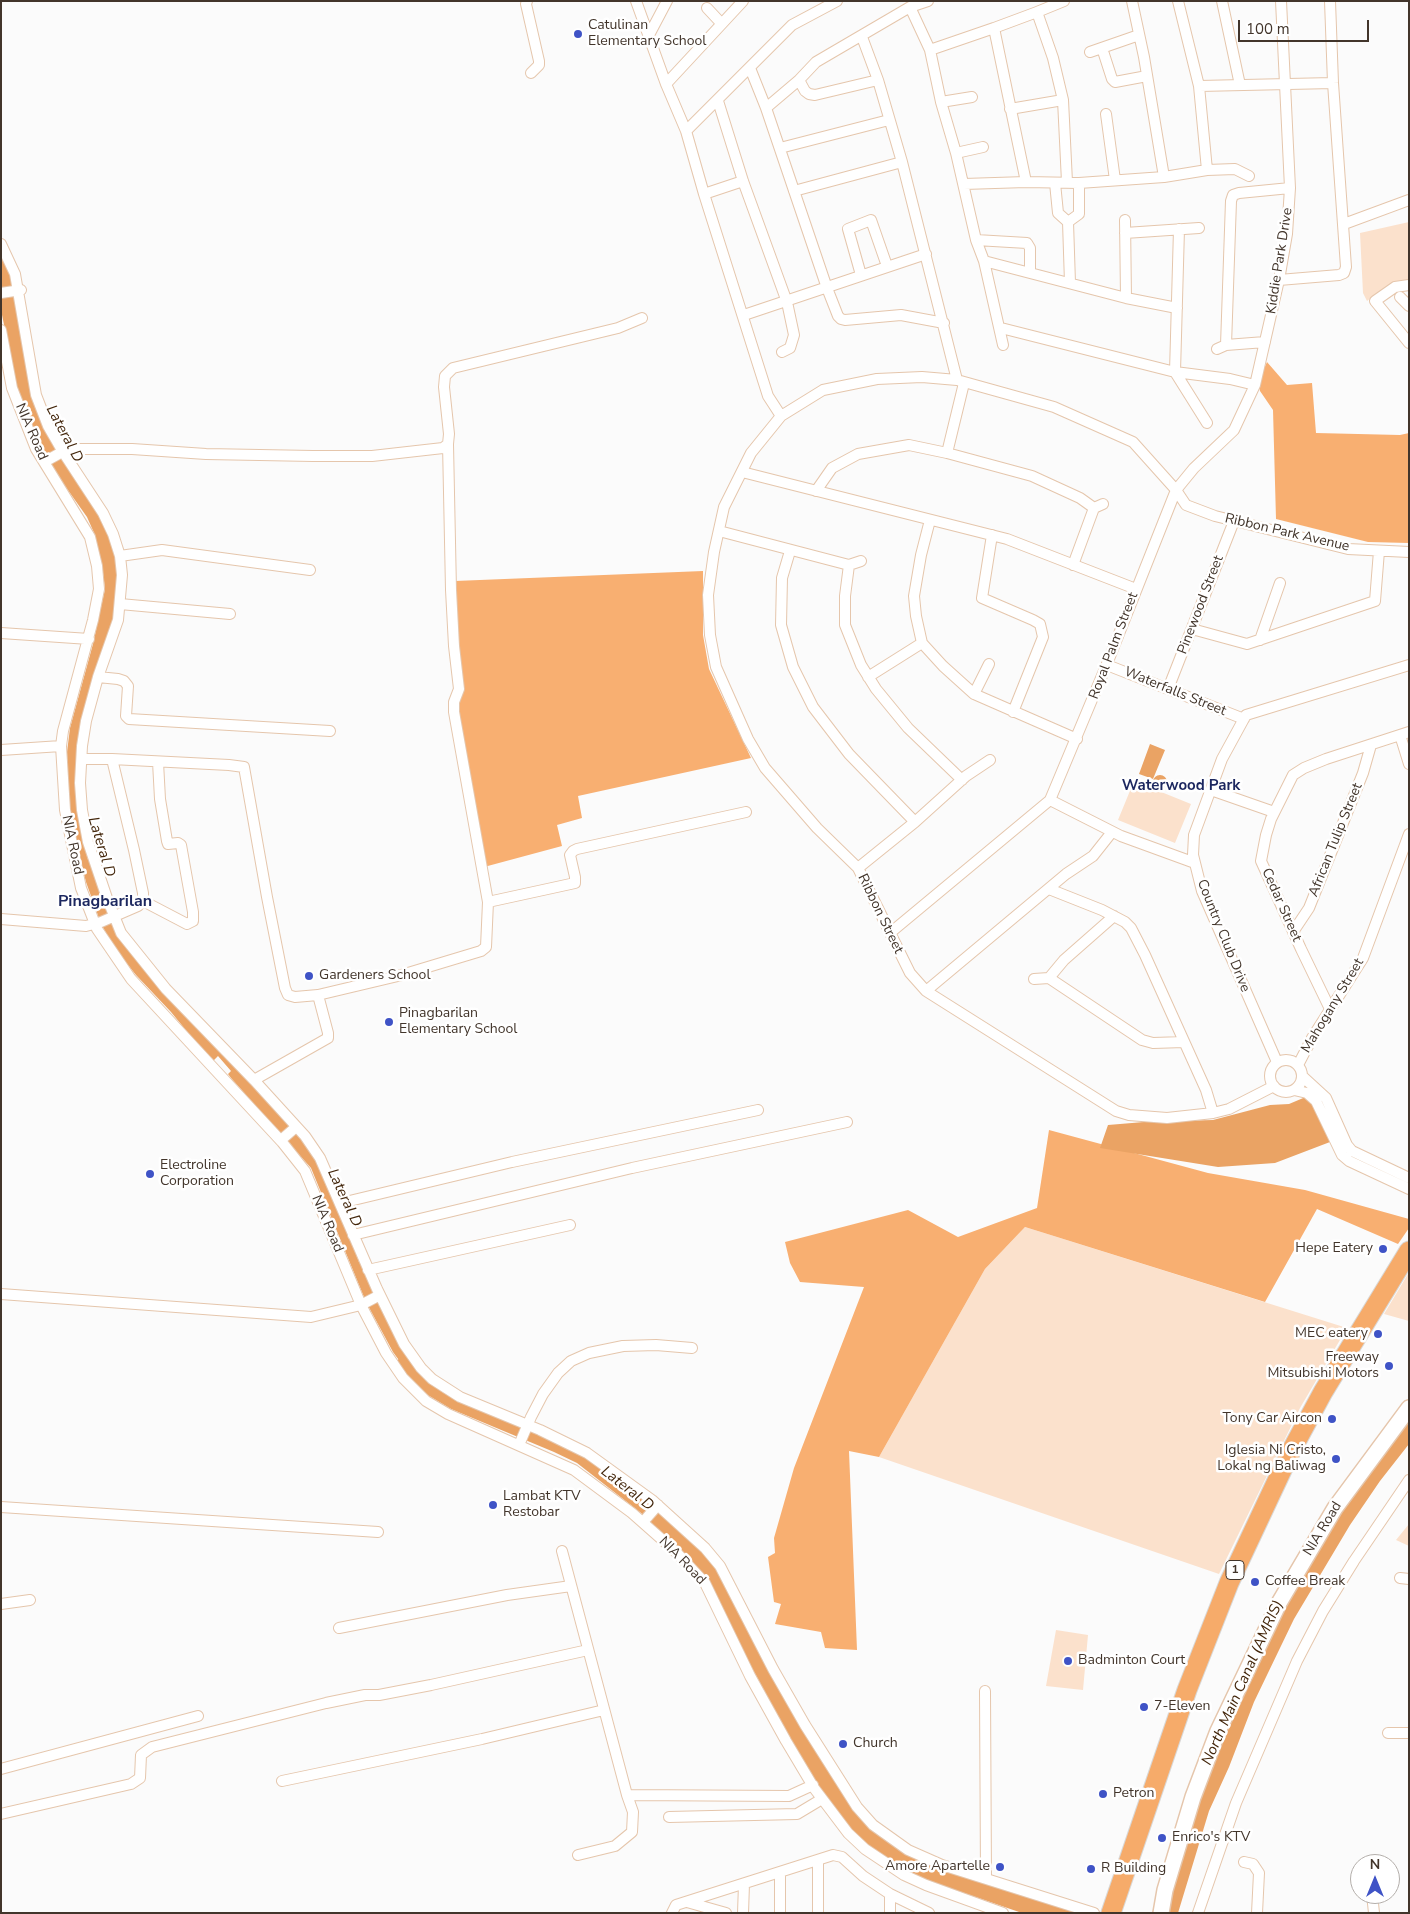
<!DOCTYPE html>
<html>
<head>
<meta charset="utf-8">
<style>
	body { margin:0 }
	#map { position:relative; width:1410px; height:1914px; overflow:hidden; background:#fbfbfb; font-family:"Nunito Sans",sans-serif }
	canvas { display:block }
	.frame { position:absolute; inset:0; border:2px solid #42352b; pointer-events:none }
	.north { position:absolute; left:1350px; top:1854px; width:50px; height:50px; box-sizing:border-box; background:#fff; border:1px solid #b3aeaa; border-radius:50%; rotate:0deg; font-size:14px; font-weight:700; line-height:20px; text-align:center; color:#42352b }
	.north::after { content:''; display:block; margin:auto; width:18px; height:22px; background:#3f53c6; clip-path:polygon(50% 0,100% 100%,50% 72%,0 100%) }
	.scale { position:absolute; left:1238px; top:20px; width:131px; height:22px; box-sizing:border-box; border:2px solid #42352b; border-top:0; padding-left:6px; font-size:15px; line-height:18px; white-space:nowrap; color:#42352b; -webkit-text-stroke:4px #fff; paint-order:stroke }
</style>
</head>
<body>
<div id="map">
<canvas width="1410" height="1914"></canvas>
<div class="frame"></div>
<div class="north">N</div>
<div class="scale">100 m</div>
</div>
<script>
const g = document.querySelector('canvas').getContext('2d');
g.lineJoin = 'round';
function fill(path, color) { g.fillStyle = color; g.fill(path, 'evenodd'); }
const shape = rows => new Path2D(rows.map(r => 'M' + r).join(''));
function trace(path, color, width, dash) { g.strokeStyle = color; g.lineWidth = width; g.lineCap = dash ? 'butt' : 'round'; g.setLineDash(dash || []); g.stroke(path); }
function drawText(font, color, halo, rows, align = 'center') {
  g.font = font + ' "Nunito Sans",sans-serif'; g.lineWidth = 5; g.setLineDash([]); g.textBaseline = 'middle'; g.strokeStyle = halo; g.fillStyle = color; for (const [text, x, y, turn = 0] of rows) {
    g.save(); g.translate(x, y); g.rotate((+turn || 0) * Math.PI / 180); g.textAlign = isNaN(turn) ? turn : align; if (halo) g.strokeText(text, 0, 0); g.fillText(text, 0, 0); g.restore();
  }
}
fill(shape([
	[1409,222,1409,281,1393,282,1367,301,1363,293,1360,233],
	[1134,781,1191,804,1175,843,1118,820],
	[1025,1227,1347,1328,1300,1408,1219,1574,879,1457,985,1269],
	[1408,1274,1409,1275,1409,1321,1384,1314],
	[1409,1524,1409,1546,1396,1540],
	[1056,1630,1088,1635,1083,1690,1046,1686]
]), '#fbe1cc');
fill(shape([
	[1267,362,1287,385,1312,383,1316,433,1400,435,1409,433,1409,543,1368,542,1276,519,1273,410,1260,391,1258,382],
	[703,571,703,635,709,669,751,758,578,796,582,818,557,825,562,846,484,867,459,732,455,581],
	[1049,1130,1208,1173,1305,1190,1409,1219,1409,1228,1398,1244,1317,1209,1265,1302,1025,1227,985,1269,879,1457,849,1451,857,1650,825,1648,821,1632,775,1624,781,1604,774,1602,768,1557,775,1553,774,1538,794,1468,864,1287,800,1282,790,1263,785,1242,908,1210,958,1237,1037,1208]
]), '#f8af71');
fill(shape([
	[1,252,13,282,33,396,106,524,116,554,119,575,117,598,111,628,94,675,78,806,85,849,92,874,109,912,204,1033,240,1073,286,1120,317,1158,355,1248,354,1249,359,1262,361,1262,427,1380,442,1392,459,1401,542,1436,588,1459,649,1503,703,1551,718,1570,831,1774,906,1854,1080,1913,1022,1913,929,1881,899,1868,868,1846,852,1830,822,1793,791,1740,739,1644,709,1581,641,1513,577,1463,554,1452,451,1409,426,1394,414,1381,393,1352,366,1302,311,1168,231,1078,228,1074,231,1071,218,1056,212,1062,171,1012,136,975,116,950,101,924,86,882,76,844,69,807,67,752,70,728,93,644,105,589,102,564,95,535,87,517,38,448,19,398,1,310],
	[1150,744,1165,750,1153,779,1139,774],
	'1153 782a7 7 0 1 1 14 0a7 7 0 1 1-14 0Z',
	[1308,1096,1316,1105,1330,1142,1275,1163,1218,1167,1100,1148,1108,1125,1144,1122,1213,1120,1270,1105,1289,1104],
	[1409,1420,1409,1444,1380,1481,1350,1525,1294,1619,1280,1648,1254,1702,1229,1767,1209,1811,1178,1913,1165,1913,1174,1872,1218,1746,1294,1589,1336,1516]
]), '#eaa364');
trace(shape([
	[91,864,100,895],
	[402,1362,409,1376,421,1390]
]), '#eaa364', 9);
const street = shape([
	[527,1,526,4,539,61,539,65,531,73],
	[636,1,666,84,686,131,704,194,768,396,781,416],
	[1132,1,1144,57,1164,177],
	[1178,1,1199,86,1207,170],
	[1222,1,1240,85],
	[910,7,930,50,941,102,956,153,976,240,984,261,1003,345],
	[707,8,721,23],
	[1037,12,1064,1],
	[648,37,667,1],
	[862,37,878,80,902,162,957,380],
	[1102,48,1112,79,1115,82,1147,76],
	[930,50,994,28],
	[1090,52,1139,35],
	[750,68,766,108,827,288,838,316,841,319,845,320,901,315,944,323],
	[799,80,805,91,809,94,815,95,878,80],
	[666,84,743,1],
	[1199,86,1333,83],
	[718,101,743,181,787,302,794,335,790,348,782,352],
	[941,102,972,97],
	[766,108,799,80,816,62,910,7,928,1],
	[1010,109,1063,100],
	[1106,114,1115,180],
	[686,131,792,25,837,1],
	[780,148,889,120],
	[956,153,983,147],
	[1026,182,994,28,1037,12,1053,58,1063,100,1067,182],
	[1055,183,1058,213,1068,222,1070,283],
	[964,184,1026,182,1079,183,1164,177,1207,170,1235,169,1249,176],
	[794,191,902,162],
	[704,194,743,181],
	[1125,220,1126,298],
	[1068,222,1079,214,1079,183],
	[1344,224,1409,200],
	[1179,229,1175,372,1230,379,1255,385],
	[1125,233,1199,228],
	[976,240,1027,243,1030,248,1030,273],
	[1,244,15,274,36,395,48,426,63,452,103,513,113,534,120,556,122,575,118,620,98,677,86,721,82,746,80,783,82,810,88,842,107,898,121,933,166,989,254,1080,305,1136,320,1158,377,1289,404,1344,421,1368,432,1379,460,1397,540,1430,587,1453,652,1500,705,1548,720,1566,773,1669,805,1725,857,1807,873,1825,908,1850,942,1865,1094,1913],
	[984,261,1126,298,1177,308],
	[861,275,848,229,871,220,887,266],
	[1279,280,1339,275,1344,273,1346,267,1333,83,1330,1],
	[1409,285,1395,287,1375,301,1409,343],
	[1,293,21,290],
	[1400,297,1409,306],
	[744,315,926,254],
	[1001,328,1175,372,1207,423],
	[1,330,12,388,36,449,90,537,97,566,99,589,93,620,63,731,61,746,65,810,81,888,97,929,131,979,282,1142,305,1171,361,1305,386,1353,403,1378,426,1401,448,1414,574,1470,632,1513,675,1551,705,1583,750,1676,786,1741,814,1788,848,1833,865,1849,904,1875,926,1885,1003,1913],
	[1226,345,1231,201,1233,195,1239,193,1290,188],
	[1217,349,1226,345,1265,342],
	[947,453,964,383],
	[44,462,64,451,78,449,132,449,206,454,313,456,372,456,443,448,448,444,449,434,444,387,445,376,453,368,618,328,642,318],
	[742,472,1007,539,1136,589],
	[816,491,832,468,858,454,909,445,947,453,1032,476,1080,498,1094,508,1073,565],
	[1094,508,1103,504],
	[930,520,921,555,914,596,916,616,922,643,943,666,974,694,1077,739],
	[719,531,849,565,845,596,845,625,861,665,876,689,908,728,962,780],
	[992,535,982,598,1033,620,1040,624,1043,637,1013,712],
	[790,551,782,578,781,625,793,667,813,707,849,754,915,822],
	[120,556,162,550,310,570],
	[849,565,861,561],
	[120,604,230,614],
	[1192,629,1247,644,1375,601,1379,551],
	[1,633,89,639],
	[1260,640,1280,583],
	[1107,665,1244,719],
	[98,677,118,679,124,681,128,686,126,716,129,719,330,731],
	[868,677,922,643],
	[1168,689,1234,521],
	[974,694,989,664],
	[1400,735,1409,764],
	[1,750,61,746],
	[112,759,229,765,244,767,267,897,285,988,288,995,295,997,318,995,398,976,481,951,486,947,488,902,454,712,454,702,459,689,454,646,451,590,448,444],
	[1211,790,1274,812],
	[1050,800,1121,836,1195,863],
	[858,868,915,822,966,776,990,760],
	[1049,889,1102,910,1125,922,1131,928,1145,955,1206,1090,1213,1113],
	[143,901,187,924,193,921,193,912,181,845,178,843,168,844,167,841,160,799,158,762],
	[488,902,575,883,575,877,570,855,573,851,577,849,746,812],
	[1114,916,1064,960,1049,978,1142,1040,1153,1043,1184,1042],
	[1,919,86,926,101,922,138,906,143,901,143,893,134,850,112,759,82,759],
	[1293,932,1309,908,1363,773,1371,745],
	[890,933,1050,800,1109,659,1176,490,1194,468,1234,430,1255,385,1279,280,1287,234,1290,188,1281,1],
	[1034,979,1049,978],
	[926,991,1066,874,1093,856,1112,832],
	[1330,1009,1301,949,1261,861,1266,835,1271,819,1293,775,1304,768,1326,759,1409,732],
	'1270 1076a16 16 0 1 1 32 0a16 16 0 1 1-32 0Z',
	[1277,1062,1202,891,1193,855,1194,835,1222,759,1246,715,1409,665],
	[1298,1065,1312,1038,1363,958,1409,834],
	[1302,1076,1326,1098,1347,1145,1352,1151,1409,1178],
	[254,1080,328,1038,328,1033,318,995],
	[1274,1086,1229,1109,1213,1113,1167,1118,1129,1115,1116,1111,926,991,910,973,858,868,817,828,765,768,748,739,716,667,710,635,708,595,714,552,724,507,751,453,781,416,823,390,877,379,922,377,957,380,1054,407,1133,442,1176,490,1186,505,1215,516,1348,549,1409,552],
	[1294,1090,1307,1093,1316,1101,1342,1155,1349,1161,1409,1189],
	[281,1140,296,1127],
	[341,1203,512,1162,758,1110],
	[353,1235,632,1168,847,1122],
	[368,1270,570,1225],
	[1,1294,311,1317,361,1305,380,1295],
	[519,1445,531,1417,543,1394,558,1373,571,1361,589,1353,623,1346,656,1345,692,1348],
	[1,1507,378,1532],
	[643,1522,658,1505],
	[562,1551,627,1795,789,1796,813,1785],
	[1400,1578,1409,1579],
	[1,1604,30,1600],
	[339,1628,507,1595,571,1586],
	[985,1691,986,1879],
	[1388,1733,1409,1733],
	[1,1769,198,1716],
	[282,1781,482,1739,604,1710],
	[1,1814,131,1784,140,1778,141,1755,152,1747,326,1703,365,1695,379,1695,431,1685,588,1650],
	[669,1817,797,1814,822,1799],
	[578,1855,615,1846,632,1832,633,1812,627,1795],
	[1244,1862,1253,1864,1259,1873,1257,1913],
	[780,1873,780,1913],
	[890,1894,890,1913],
	[1372,1894,1374,1913],
	[687,1902,726,1913],
	[672,1913,676,1905,833,1855,842,1857,863,1876,890,1894,929,1913],
	[743,1913,744,1884],
	[818,1913,818,1860],
	[1198,1913,1236,1803,1297,1661,1323,1611,1354,1561,1409,1480]
]);
const secondary = shape([
	[1161,1913,1165,1890,1193,1797,1218,1731,1279,1603,1335,1508,1409,1408]
]);
const highway = shape([
	[1111,1913,1187,1690,1229,1583,1290,1453,1323,1392,1409,1251]
]);
trace(street, '#e5c6ac', 12);
trace(secondary, '#e5c6ac', 18);
trace(highway, '#d9d7d5', 21);
trace(street, '#fff', 10);
trace(secondary, '#fff', 15);
trace(highway, '#f6ab6a', 19);
for (const [x, y, r, color] of [
	[578,34,5,"#3f53c6"],
	[309,976,5,"#3f53c6"],
	[389,1022,5,"#3f53c6"],
	[150,1174,5,"#3f53c6"],
	[1383,1249,5,"#3f53c6"],
	[1378,1334,5,"#3f53c6"],
	[1389,1366,5,"#3f53c6"],
	[1332,1419,5,"#3f53c6"],
	[1336,1459,5,"#3f53c6"],
	[493,1505,5,"#3f53c6"],
	[1255,1582,5,"#3f53c6"],
	[1068,1661,5,"#3f53c6"],
	[1144,1707,5,"#3f53c6"],
	[843,1744,5,"#3f53c6"],
	[1103,1794,5,"#3f53c6"],
	[1162,1838,5,"#3f53c6"],
	[1000,1867,5,"#3f53c6"],
	[1091,1869,5,"#3f53c6"]
]) { const dot = new Path2D(); dot.arc(x, y, r, 0, 2 * Math.PI); g.fillStyle = color; g.fill(dot); trace(dot, '#fff', 2); }
for (const [x, y, w] of [
	[1235,1570,18]
]) { const box = new Path2D(); box.roundRect(x - w / 2, y - 9.5, w, 19, 4); g.fillStyle = '#fff'; g.fill(box); trace(box, '#42352b', 1); }
drawText('bold 12px', '#42352b', null, [
	["1",1235,1570]
]);
drawText('14px', '#42352b', '#fff', [
	["Catulinan",588,26],
	["Elementary School",588,42],
	["Gardeners School",319,976],
	["Pinagbarilan",399,1014],
	["Elementary School",399,1030],
	["Electroline",160,1166],
	["Corporation",160,1182],
	["Hepe Eatery",1373,1249,"right"],
	["MEC eatery",1368,1334,"right"],
	["Freeway",1379,1358,"right"],
	["Mitsubishi Motors",1379,1374,"right"],
	["Tony Car Aircon",1322,1419,"right"],
	["Iglesia Ni Cristo,",1326,1451,"right"],
	["Lokal ng Baliwag",1326,1467,"right"],
	["Lambat KTV",503,1497],
	["Restobar",503,1513],
	["Coffee Break",1265,1582],
	["Badminton Court",1078,1661],
	["7-Eleven",1154,1707],
	["Church",853,1744],
	["Petron",1113,1794],
	["Enrico's KTV",1172,1838],
	["Amore Apartelle",990,1867,"right"],
	["R Building",1101,1869]
], 'left');
drawText('14px', '#42352b', '#fff', [
	["Kiddie Park Drive",1280,261,-81],
	["NIA Road",31,432,66],
	["Ribbon Park Avenue",1287,533,13],
	["Pinewood Street",1201,605,-69],
	["Royal Palm Street",1114,646,-69],
	["Waterfalls Street",1175,692,22],
	["African Tulip Street",1336,840,-68],
	["NIA Road",72,845,78],
	["Cedar Street",1281,905,66],
	["Ribbon Street",880,914,64],
	["Country Club Drive",1223,936,68],
	["Mahogany Street",1333,1006,-59],
	["NIA Road",327,1224,67],
	["NIA Road",1323,1529,-59],
	["NIA Road",682,1561,46]
]);
drawText('italic 15px', '#43260b', '#fff', [
	["Lateral D",64,434,62],
	["Lateral D",101,847,73],
	["Lateral D",344,1198,65],
	["Lateral D",627,1489,38],
	["North Main Canal (AMRIS)",1243,1683,-66]
]);
drawText('bold 15px', '#1c275f', '#fff', [
	["Waterwood Park",1181,786]
]);
drawText('bold 16px', '#1c275f', '#fff', [
	["Pinagbarilan",105,902]
]);
</script>
</body>
</html>
